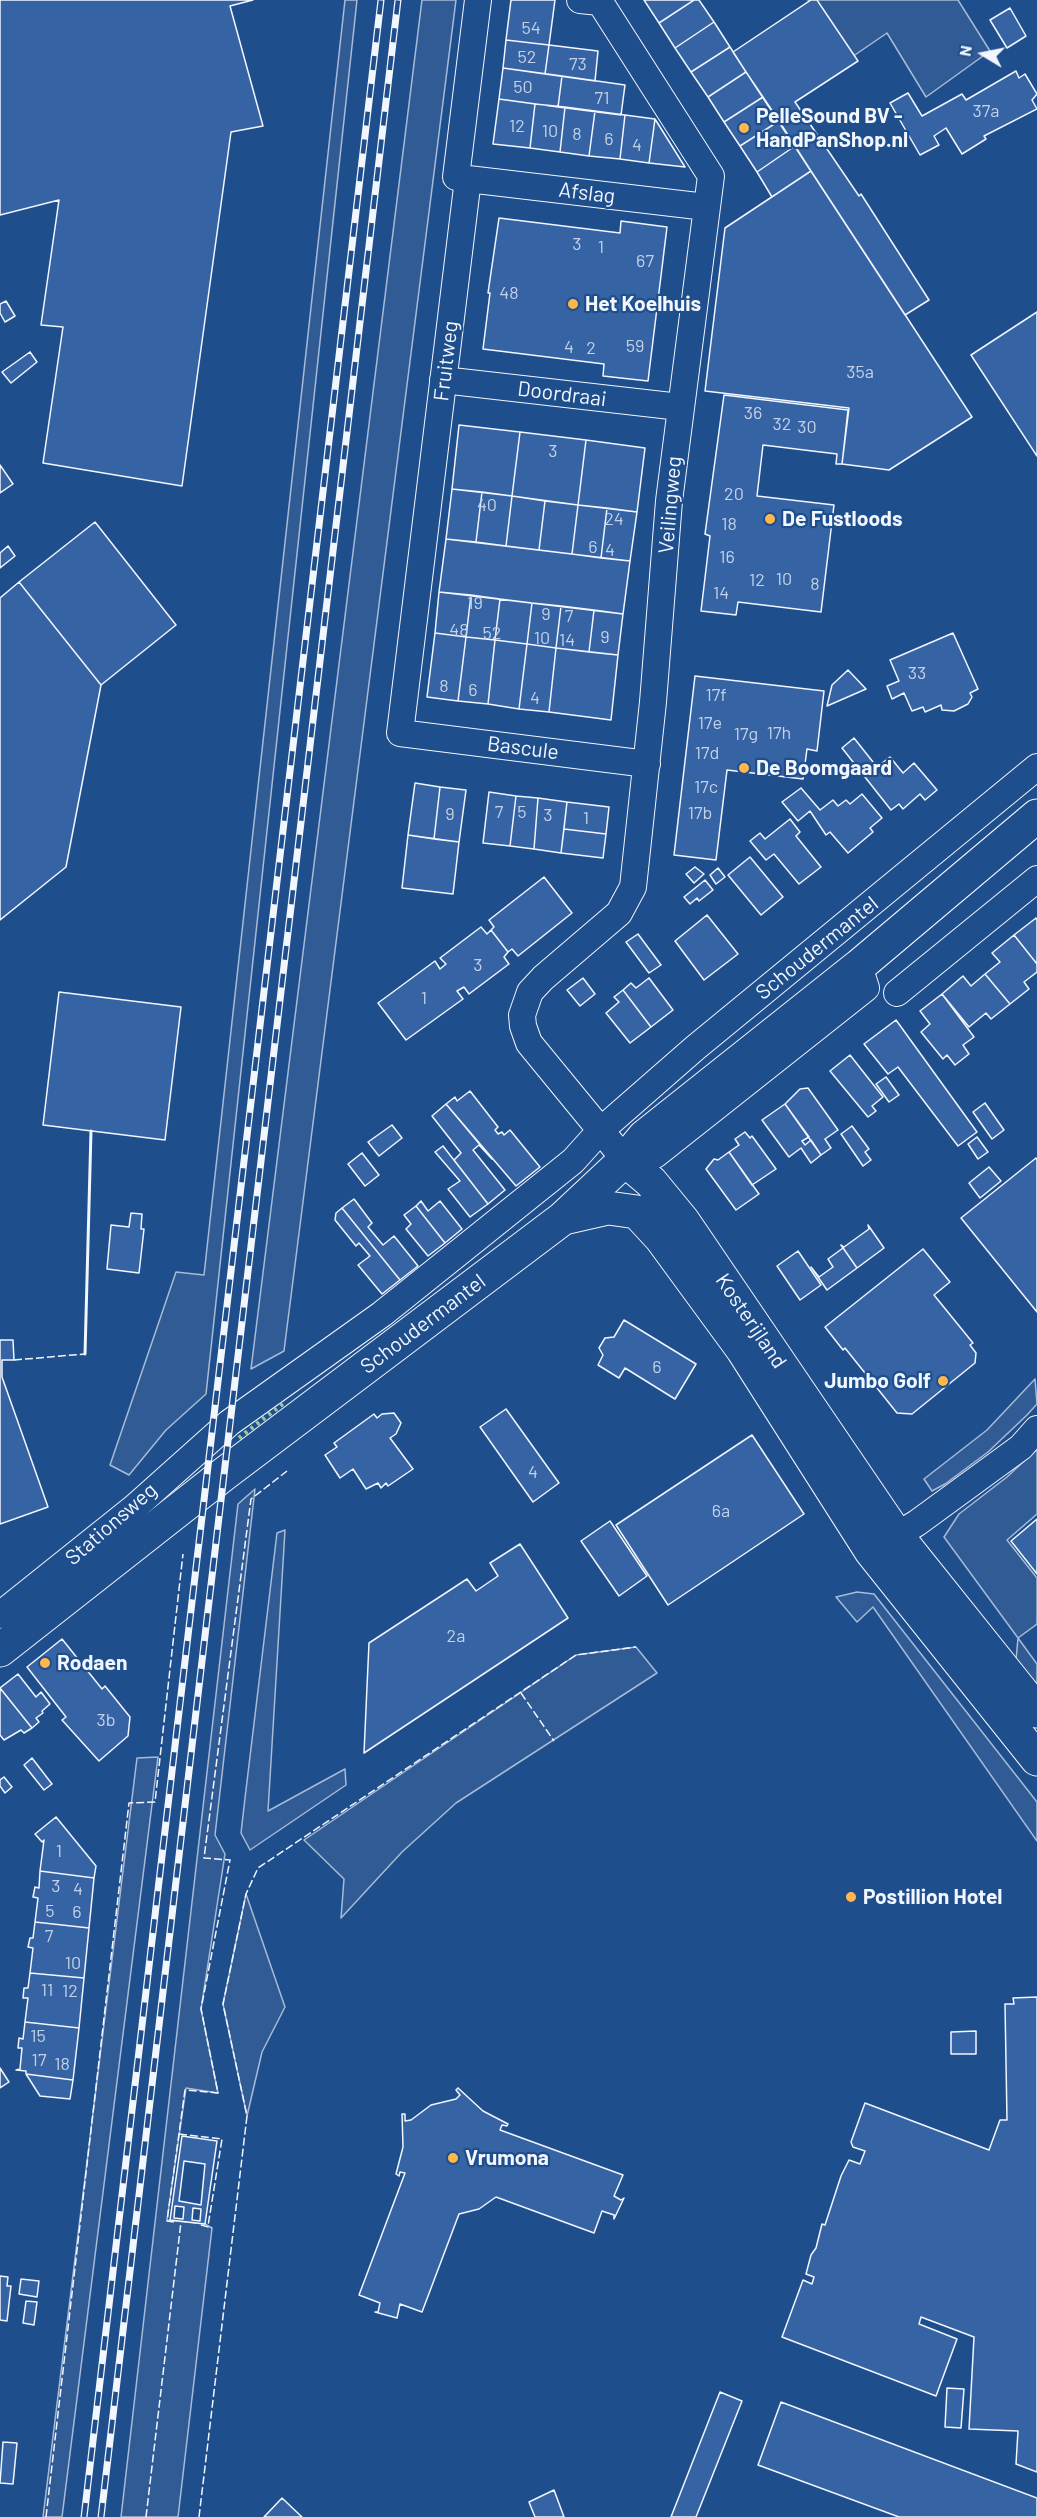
<!DOCTYPE html>
<html>
<head>
<meta charset="utf-8">
<style>
	body { margin:0 }
	#map { position:relative; width:1037px; height:2517px; overflow:hidden; background:#1f4e8c; font-family:Barlow,sans-serif }
	canvas { display:block }
	.north { position:absolute; left:953px; top:24px; width:60px; height:60px; -webkit-text-stroke:4px #1f4e8c; paint-order:stroke; rotate:280deg; font-size:16px; font-weight:700; line-height:24px; text-align:center; color:#f2f6ff }
	.north::after { content:''; display:block; margin:auto; width:21px; height:27px; background:#f2f6ff; clip-path:polygon(50% 0,100% 100%,50% 72%,0 100%) }
</style>
</head>
<body>
<div id="map">
<canvas width="1037" height="2517"></canvas>
<div class="north">N</div>
</div>
<script>
const g = document.querySelector('canvas').getContext('2d');
g.lineJoin = 'round';
function fill(path, color) { g.fillStyle = color; g.fill(path, 'evenodd'); }
const shape = rows => new Path2D(rows.map(r => 'M' + r).join(''));
function trace(path, color, width, dash) { g.strokeStyle = color; g.lineWidth = width; g.lineCap = dash ? 'butt' : 'round'; g.setLineDash(dash || []); g.stroke(path); }
function drawText(font, color, halo, rows, align = 'center') {
  g.font = font + ' Barlow,sans-serif'; g.lineWidth = 4.5; g.setLineDash([]); g.textBaseline = 'middle'; g.strokeStyle = halo; g.fillStyle = color; for (const [text, x, y, turn = 0] of rows) {
    g.save(); g.translate(x, y); g.rotate((+turn || 0) * Math.PI / 180); g.textAlign = isNaN(turn) ? turn : align; if (halo) g.strokeText(text, 0, 0); g.fillText(text, 0, 0); g.restore();
  }
}
const green = shape([
	[345,0,357,0,206,1394,166,1430,129,1475,110,1465,176,1272,204,1275,345,0],
	[422,0,456,0,284,1351,251,1369,422,0],
	[808,0,958,0,990,51,926,97,887,33,849,59,808,0],
	[1035,1379,1037,1404,1027,1415,988,1452,945,1484,932,1491,924,1479,987,1430,1035,1379],
	[1037,1449,1037,1514,1007,1540,1037,1578,1037,1624,1018,1638,1037,1664,1037,1694,1016,1660,1018,1638,944,1537,959,1514,1007,1477,1037,1449],
	[255,1489,215,1835,225,1854,201,2009,218,2093,186,2088,167,2220,205,2224,212,2228,178,2517,121,2517,238,1504,255,1489],
	[285,1530,268,1811,345,1769,346,1785,250,1850,241,1833,245,1798,277,1533,285,1530],
	[857,1592,874,1594,1037,1802,1037,1841,873,1607,857,1622,836,1597,857,1592],
	[636,1647,657,1673,456,1803,402,1852,341,1918,344,1879,304,1840,576,1655,636,1647],
	[158,1757,62,2517,43,2517,137,1758,158,1757],
	[246,1894,285,2007,262,2052,247,2116,223,2004,246,1894]
]);
fill(green, '#305b95');
trace(green, '#a8bbd7', 1.5);
const building = shape([
	[0,0,253,0,230,6,263,126,231,132,182,486,43,463,63,327,41,325,59,200,0,215,0,0],
	[511,0,555,0,549,45,506,40,511,0],
	[644,0,694,0,659,23,644,0],
	[694,0,699,0,714,22,675,48,659,23,694,0],
	[811,0,817,0,858,61,795,102,859,196,861,194,929,300,905,315,733,52,811,0],
	[1010,8,1026,36,1007,48,990,20,1010,8],
	[714,22,730,47,691,72,675,48,714,22],
	[506,40,549,45,545,74,503,68,506,40],
	[549,45,598,51,595,81,545,74,549,45],
	[730,47,746,72,708,97,691,72,730,47],
	[503,68,562,76,558,107,499,99,503,68],
	[1016,71,1019,78,1025,74,1037,94,1032,100,1037,109,984,136,986,139,962,154,946,128,934,136,939,145,920,155,890,103,908,93,922,116,962,94,966,100,1016,71],
	[746,72,763,97,724,122,708,97,746,72],
	[562,76,625,85,621,115,558,107,562,76],
	[763,97,779,121,740,146,724,122,763,97],
	[499,99,535,104,530,148,493,144,499,99],
	[535,104,565,107,560,152,530,148,535,104],
	[565,107,595,111,589,156,560,152,565,107],
	[595,111,625,115,620,159,589,156,595,111],
	[625,115,655,119,649,163,620,159,625,115],
	[655,119,685,167,649,163,655,119],
	[779,121,795,146,757,172,740,146,779,121],
	[795,146,811,171,772,197,757,172,795,146],
	[811,171,972,417,889,470,842,464,849,408,705,391,725,228,811,171],
	[499,218,620,233,621,221,667,227,648,381,603,376,604,364,483,349,490,293,488,293,499,218],
	[6,301,15,316,5,322,0,313,0,304,6,301],
	[1037,312,1037,456,971,355,1037,312],
	[30,352,37,362,11,383,2,372,30,352],
	[724,395,848,410,842,464,836,464,837,454,763,445,757,496,834,505,821,612,738,602,736,615,701,611,710,536,705,534,724,395],
	[459,425,520,432,512,496,452,489,459,425],
	[520,432,586,440,578,505,512,496,520,432],
	[586,440,645,448,637,512,578,505,586,440],
	[0,465,13,484,0,493,0,465],
	[452,489,482,492,476,542,446,539,452,489],
	[482,492,512,496,506,546,476,542,482,492],
	[512,496,545,501,539,550,506,546,512,496],
	[545,501,578,505,572,554,539,550,545,501],
	[578,505,607,508,601,558,572,554,578,505],
	[607,508,637,512,630,561,601,558,607,508],
	[95,522,176,625,101,685,19,582,95,522],
	[446,539,630,561,623,614,439,592,446,539],
	[8,546,15,556,0,568,0,553,8,546],
	[19,582,101,685,66,867,0,920,0,598,19,582],
	[439,592,471,595,466,637,435,633,439,592],
	[471,595,500,599,495,640,466,637,471,595],
	[500,599,532,603,527,644,495,640,500,599],
	[532,603,561,606,556,648,527,644,532,603],
	[561,606,594,610,589,652,556,648,561,606],
	[594,610,623,614,618,655,589,652,594,610],
	[435,633,466,637,458,701,427,697,435,633],
	[953,633,978,689,970,693,972,697,968,704,954,711,942,710,941,705,925,712,923,707,912,711,904,693,892,699,887,686,899,681,890,660,953,633],
	[466,637,495,640,488,704,458,701,466,637],
	[495,640,527,644,519,709,488,704,495,640],
	[527,644,556,648,549,712,519,709,527,644],
	[556,648,618,655,611,720,549,712,556,648],
	[848,670,866,689,827,706,832,685,848,670],
	[695,676,824,691,817,751,807,749,803,779,727,770,716,860,674,855,695,676],
	[854,738,877,767,890,757,903,773,914,763,937,790,925,800,920,794,903,809,899,804,891,810,842,748,854,738],
	[415,783,440,787,434,839,408,835,415,783],
	[440,787,466,790,459,842,434,839,440,787],
	[801,788,820,810,833,800,838,806,846,800,850,804,862,794,882,818,870,828,873,832,848,853,830,832,826,835,810,811,798,821,782,802,801,788],
	[489,792,516,796,510,846,483,843,489,792],
	[516,796,538,798,534,849,510,846,516,796],
	[538,798,567,802,561,853,534,849,538,798],
	[567,802,609,807,606,834,564,829,567,802],
	[790,819,800,832,796,836,821,867,799,884,774,854,766,860,750,841,760,833,765,839,790,819],
	[564,829,606,834,603,858,561,853,564,829],
	[408,835,459,842,453,894,402,888,408,835],
	[750,857,783,897,761,915,728,875,750,857],
	[695,867,704,874,694,883,686,874,695,867],
	[718,868,725,877,716,884,710,875,718,868],
	[544,877,572,913,518,956,512,949,508,952,491,930,494,927,489,920,544,877],
	[705,880,713,890,699,901,697,898,690,904,684,897,705,880],
	[707,915,738,954,704,980,675,941,707,915],
	[1036,918,1037,920,1037,964,1014,935,1036,918],
	[481,927,487,934,491,930,508,952,504,957,509,964,469,994,464,987,457,991,463,999,406,1040,378,1003,435,961,440,969,446,964,440,958,481,927],
	[638,934,661,965,649,973,626,942,638,934],
	[1014,935,1037,964,1037,972,1024,982,1029,989,1010,1004,985,974,1000,962,992,953,1014,935],
	[985,974,1010,1004,991,1019,986,1013,969,1027,942,994,963,976,971,986,985,974],
	[583,978,595,994,580,1006,567,990,583,978],
	[649,978,673,1010,651,1027,623,990,631,983,636,988,649,978],
	[623,990,651,1027,630,1043,606,1013,619,1002,614,997,623,990],
	[59,992,181,1007,165,1140,43,1125,59,992],
	[942,994,974,1037,963,1045,969,1054,955,1065,947,1055,943,1059,921,1032,930,1024,920,1011,942,994],
	[896,1020,977,1132,958,1146,898,1067,888,1074,864,1044,896,1020],
	[850,1055,883,1097,872,1106,876,1111,868,1117,830,1071,850,1055],
	[886,1077,899,1095,889,1102,876,1084,886,1077],
	[808,1088,838,1130,825,1139,831,1148,821,1155,785,1104,800,1089,808,1088],
	[470,1091,498,1127,495,1130,498,1134,502,1132,504,1135,510,1130,540,1167,516,1186,446,1104,455,1097,457,1101,470,1091],
	[985,1103,1004,1130,992,1139,973,1112,985,1103],
	[446,1104,492,1159,479,1145,473,1150,505,1190,488,1204,454,1160,461,1153,432,1116,446,1104],
	[785,1104,809,1137,802,1141,805,1145,811,1140,821,1155,811,1163,801,1148,789,1157,762,1120,785,1104],
	[392,1125,402,1138,379,1156,368,1142,392,1125],
	[852,1126,869,1149,865,1152,871,1160,863,1166,841,1134,852,1126],
	[745,1132,750,1138,752,1136,776,1169,752,1185,729,1152,739,1145,735,1139,745,1132],
	[977,1137,988,1152,978,1159,968,1144,977,1137],
	[443,1146,488,1204,470,1217,448,1189,460,1181,435,1152,443,1146],
	[729,1152,759,1194,736,1210,706,1169,714,1159,718,1160,729,1152],
	[362,1153,379,1175,365,1186,348,1164,362,1153],
	[1036,1158,1037,1160,1037,1312,961,1218,1036,1158],
	[989,1167,1001,1181,980,1198,969,1183,989,1167],
	[354,1199,372,1223,368,1227,383,1245,394,1236,418,1266,400,1280,342,1208,354,1199],
	[421,1201,428,1211,440,1201,462,1229,445,1243,416,1206,421,1201],
	[416,1206,445,1243,428,1256,406,1229,411,1224,404,1215,416,1206],
	[342,1208,400,1280,382,1294,358,1265,370,1256,359,1243,356,1246,335,1220,336,1213,342,1208],
	[131,1213,142,1214,141,1229,144,1229,139,1273,107,1269,111,1225,129,1227,131,1213],
	[868,1225,884,1248,857,1268,841,1245,844,1247,869,1229,868,1225],
	[841,1245,857,1268,827,1290,811,1267,819,1277,833,1267,828,1259,843,1248,841,1245],
	[923,1249,950,1282,934,1295,973,1343,970,1345,976,1353,975,1363,912,1414,897,1413,845,1348,843,1350,825,1327,923,1249],
	[798,1251,821,1285,800,1300,777,1266,798,1251],
	[624,1320,696,1364,675,1399,625,1368,619,1378,598,1365,603,1355,599,1348,605,1338,614,1337,624,1320],
	[0,1340,13,1340,14,1360,2,1360,2,1377,48,1507,0,1524,0,1340],
	[506,1409,559,1483,533,1502,480,1427,506,1409],
	[394,1413,401,1423,396,1434,390,1438,413,1469,388,1486,386,1483,381,1488,378,1483,366,1489,353,1469,340,1478,325,1455,337,1447,334,1443,374,1414,377,1418,382,1414,394,1413],
	[752,1435,804,1514,668,1605,616,1525,752,1435],
	[1037,1519,1037,1574,1011,1541,1037,1519],
	[610,1521,647,1576,619,1596,581,1541,610,1521],
	[520,1544,568,1618,364,1753,369,1643,467,1579,476,1591,498,1576,490,1563,520,1544],
	[62,1639,102,1689,105,1686,130,1717,128,1736,99,1761,62,1720,66,1717,27,1667,62,1639],
	[18,1674,36,1697,41,1692,50,1704,42,1711,43,1713,36,1718,39,1722,32,1728,0,1688,18,1674],
	[0,1688,32,1728,24,1733,21,1730,4,1740,0,1735,0,1688],
	[32,1758,52,1784,44,1790,24,1765,32,1758],
	[4,1777,12,1787,5,1793,0,1786,0,1780,4,1777],
	[56,1817,96,1866,94,1878,40,1871,44,1840,42,1842,35,1834,56,1817],
	[40,1871,94,1878,89,1928,35,1922,38,1898,33,1897,35,1887,39,1888,40,1871],
	[35,1922,89,1928,84,1978,30,1973,33,1948,28,1947,30,1938,33,1938,35,1922],
	[30,1973,84,1978,79,2028,25,2022,28,1998,23,1998,24,1988,28,1988,30,1973],
	[1037,1997,1037,2472,1016,2464,1018,2431,969,2429,974,2337,921,2317,919,2324,957,2339,936,2396,782,2337,803,2280,812,2284,814,2277,806,2274,811,2255,816,2248,822,2224,825,2225,841,2176,849,2160,860,2164,865,2151,853,2147,851,2142,865,2103,989,2150,1000,2120,1007,2120,1005,2004,1014,2004,1013,1998,1037,1997],
	[25,2022,79,2028,73,2080,26,2074,26,2071,16,2070,20,2069,22,2048,18,2048,19,2038,23,2039,25,2022],
	[976,2031,976,2054,951,2054,951,2032,976,2031],
	[0,2068,9,2082,0,2088,0,2068],
	[26,2074,73,2080,70,2099,40,2096,26,2074],
	[458,2088,483,2111,508,2124,507,2126,502,2125,500,2130,623,2175,614,2196,621,2200,624,2198,614,2219,614,2215,602,2211,594,2233,496,2197,479,2209,459,2214,422,2312,400,2304,397,2318,375,2312,378,2312,380,2303,359,2295,405,2173,400,2172,399,2176,396,2174,403,2147,402,2114,405,2114,405,2121,411,2120,431,2105,456,2099,460,2095,456,2090,458,2088],
	[182,2136,217,2141,205,2224,170,2220,182,2136],
	[184,2161,205,2164,201,2205,179,2201,184,2161],
	[175,2206,184,2207,183,2219,174,2218,175,2206],
	[193,2208,201,2209,200,2221,192,2220,193,2208],
	[0,2276,8,2277,7,2286,11,2286,7,2321,0,2320,0,2276],
	[21,2279,39,2281,37,2297,19,2294,21,2279],
	[26,2301,37,2302,34,2325,23,2323,26,2301],
	[947,2388,964,2389,961,2428,945,2427,947,2388],
	[720,2392,742,2401,696,2517,671,2517,720,2392],
	[781,2402,1037,2498,1037,2517,899,2517,758,2465,781,2402],
	[3,2442,17,2443,13,2484,0,2483,3,2442],
	[554,2490,564,2517,535,2517,529,2502,554,2490],
	[282,2498,302,2517,264,2517,282,2498]
]);
fill(building, '#3563a3');
trace(building, '#f2f6ff', 1.5);
const street = shape([
	[478,0,456,177,468,179,400,733,647,764],
	[580,0,600,2,711,176,669,501,653,702,633,887,619,913,543,978,530,992,522,1015,523,1026,529,1043,625,1160,655,1155,866,988,859,966],
	[468,179,706,207],
	[443,380,680,407],
	[897,993,1037,879],
	[881,1545,917,1523,1021,1447,1037,1429],
	[0,1615,135,1507,229,1423,382,1314,573,1161,600,1131,695,1048,1037,767]
]);
const secondary = shape([
	[625,1160,651,1182,683,1221,897,1536,1037,1711],
	[564,1218,608,1208,637,1212,661,1238,743,1350,871,1551,1037,1759],
	[0,1650,224,1474,562,1219,625,1160,644,1137,859,966,1037,816]
]);
trace(street, '#f2f6ff', 28);
trace(secondary, '#f2f6ff', 35);
trace(street, '#1f4e8c', 26);
trace(secondary, '#1f4e8c', 33);
const rail = shape([
	[84,2517,381,0],
	[101,2517,398,0]
]);
trace(rail, '#f2f6ff', 7);
trace(rail, '#1f4e8c', 4.5, [14]);
trace(shape([
	[239,1438,285,1402]
]), '#97c8a6', 4.5, [3, 4.5]);
trace(shape([
	[14,1360,85,1354],
	[521,1693,554,1741],
	[179,2134,222,2139,208,2226],
	[174,2222,167,2221,185,2090,218,2093,201,2009,230,1860,204,1858,251,1499,287,1471],
	[201,2225,212,2228],
	[46,2517,129,1803,155,1802,183,1554],
	[146,2517,181,2222],
	[199,2517,247,2116,223,2004,246,1894,258,1868,576,1655,636,1647]
]), '#f2f6ff', 1.5, [8, 3]);
trace(shape([
	[85,1354,91,1131]
]), '#f2f6ff', 3);
for (const [x, y, r, color] of [
	[744,128,6,"#ffb74d"],
	[573,304,6,"#ffb74d"],
	[770,519,6,"#ffb74d"],
	[744,768,6,"#ffb74d"],
	[943,1381,6,"#ffb74d"],
	[45,1663,6,"#ffb74d"],
	[851,1897,6,"#ffb74d"],
	[453,2158,6,"#ffb74d"]
]) { const dot = new Path2D(); dot.arc(x, y, r, 0, 2 * Math.PI); g.fillStyle = color; g.fill(dot); trace(dot, '#1f4e8c', 2); }
drawText('18px', '#c3d1e8', null, [
	["54",531,28],
	["52",527,57],
	["73",578,64],
	["50",523,87],
	["71",602,98],
	["37a",986,111],
	["12",517,126],
	["10",550,131],
	["8",577,134],
	["6",609,139],
	["4",637,145],
	["3",577,244],
	["1",601,247],
	["67",645,261],
	["48",509,293],
	["59",635,346],
	["4",569,347],
	["2",591,348],
	["35a",860,372],
	["36",753,413],
	["32",782,424],
	["30",807,427],
	["3",553,451],
	["20",734,494],
	["40",487,505],
	["24",614,519],
	["18",729,524],
	["6",593,547],
	["4",610,550],
	["16",727,557],
	["10",784,579],
	["12",757,580],
	["8",815,584],
	["14",721,593],
	["19",475,603],
	["9",546,614],
	["7",569,616],
	["48",459,630],
	["52",492,633],
	["9",605,637],
	["10",542,638],
	["14",567,640],
	["33",917,673],
	["8",444,686],
	["6",473,690],
	["17f",716,695],
	["4",535,698],
	["17e",710,723],
	["17h",779,733],
	["17g",746,734],
	["17d",707,753],
	["17c",706,787],
	["7",499,812],
	["5",522,812],
	["17b",700,813],
	["9",450,814],
	["3",548,815],
	["1",586,818],
	["3",478,965],
	["1",424,998],
	["6",657,1367],
	["4",533,1472],
	["6a",721,1511],
	["2a",456,1636],
	["3b",106,1720],
	["1",59,1851],
	["3",56,1886],
	["4",78,1889],
	["5",50,1911],
	["6",77,1912],
	["7",49,1936],
	["10",73,1963],
	["11",47,1990],
	["12",70,1991],
	["15",38,2036],
	["17",39,2060],
	["18",62,2064]
]);
drawText('bold 21px', '#f2f6ff', '#1f4e8c', [
	["PelleSound BV -",756,116],
	["HandPanShop.nl",756,140],
	["Het Koelhuis",585,304],
	["De Fustloods",782,519],
	["De Boomgaard",756,768],
	["Jumbo Golf",931,1381,"right"],
	["Rodaen",57,1663],
	["Postillion Hotel",863,1897],
	["Vrumona",465,2158]
], 'left');
drawText('21px', '#f2f6ff', '#1f4e8c', [
	["Afslag",587,193,7],
	["Fruitweg",446,361,-83],
	["Doordraai",562,394,7],
	["Veilingweg",670,505,-85],
	["Bascule",523,748,7],
	["Schoudermantel",817,948,-39],
	["Kosterijland",751,1321,56],
	["Schoudermantel",423,1324,-37],
	["Stationsweg",111,1524,-41]
]);
</script>
</body>
</html>
